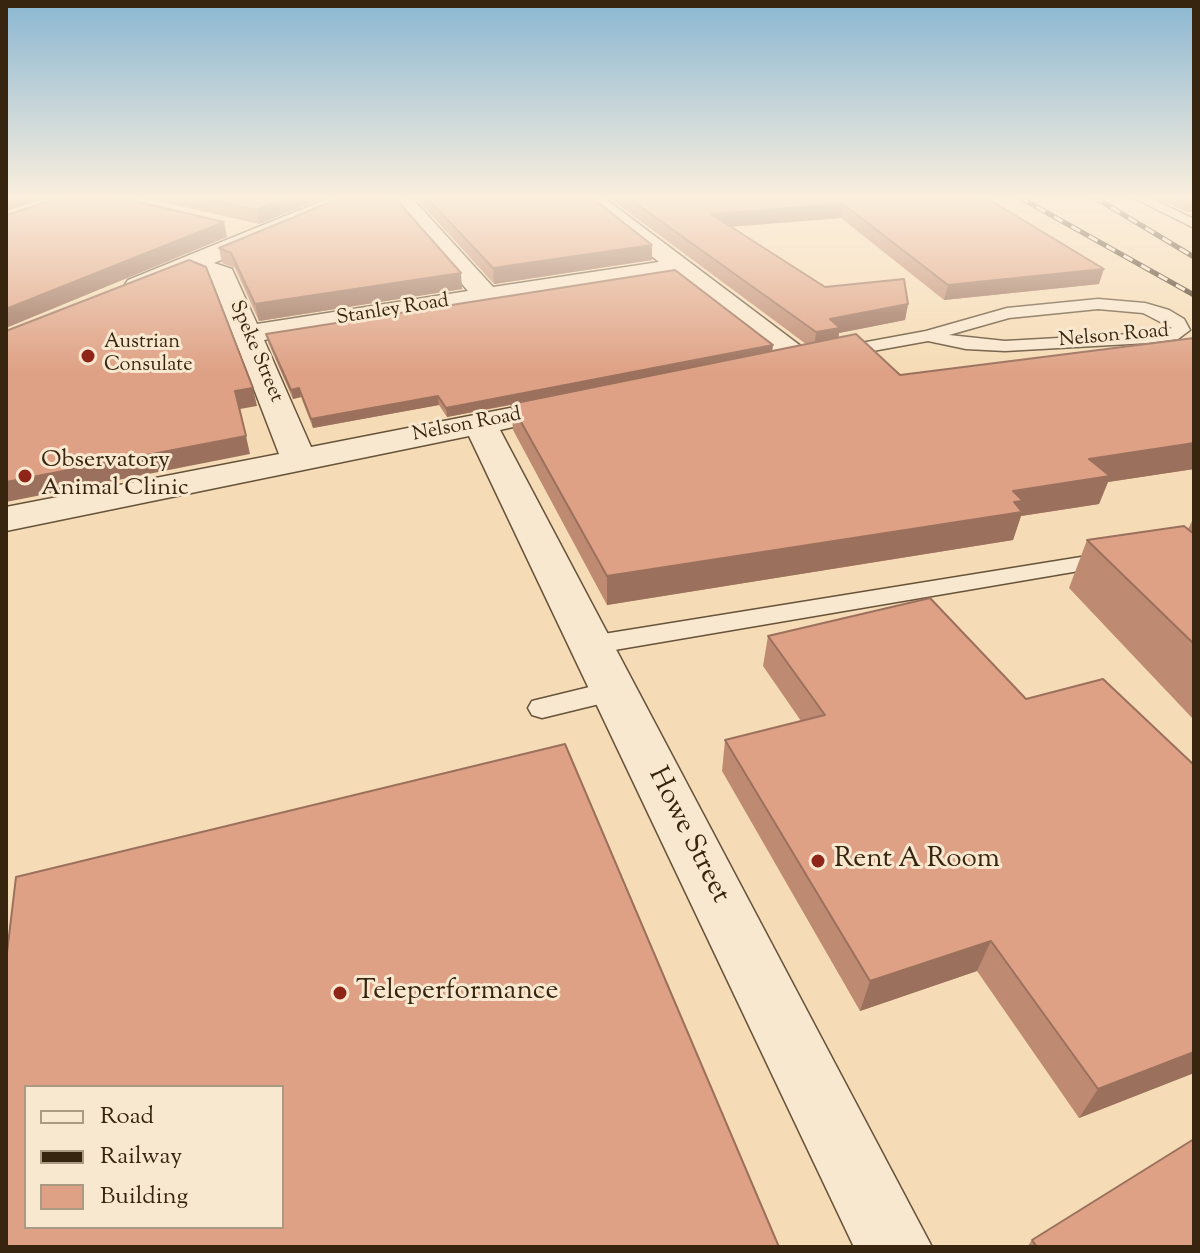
<!DOCTYPE html>
<html>
<head>
<meta charset="utf-8">
<style>
	body { margin:0 }
	#map { position:relative; width:1200px; height:1253px; overflow:hidden; background:#f6dcb6; font-family:"Sorts Mill Goudy",serif }
	canvas { display:block }
	.frame { position:absolute; inset:0; border:8px solid #372510; pointer-events:none }
	.legend { position:absolute; left:24px; top:1085px; width:260px; height:144px; box-sizing:border-box; background:#f9e8d0; border:2px solid #ab9a83; margin:0; padding:10px 14px; list-style:none; font-size:24px; color:#372510 }
	.legend li { display:flex; align-items:center; gap:16px; height:40px }
	.legend b { width:40px; border:2px solid #ab9a83 }
</style>
</head>
<body>
<div id="map">
<canvas width="1200" height="1253"></canvas>
<div class="frame"></div>
<ul class="legend">
<li><b style="height:10px;background:#f9e8d0"></b>Road</li>
<li><b style="height:10px;background:#372510"></b>Railway</li>
<li><b style="height:22px;background:#dea185"></b>Building</li>
</ul>
</div>
<script>
const g = document.querySelector('canvas').getContext('2d');
g.lineJoin = 'round';
const shape = rows => new Path2D(rows.map(r => 'M' + r).join(''));
function trace(path, color, width, dash) { g.strokeStyle = color; g.lineWidth = width; g.lineCap = dash ? 'butt' : 'round'; g.setLineDash(dash || []); g.stroke(path); }
function fill(path, color) { g.fillStyle = color; g.fill(path, 'evenodd'); }
function drawText(font, color, halo, rows, align = 'center') {
  g.font = font + ' "Sorts Mill Goudy",serif'; g.lineWidth = 6; g.setLineDash([]); g.textBaseline = 'middle'; g.strokeStyle = halo; g.fillStyle = color; for (const [text, x, y, turn = 0] of rows) {
    g.save(); g.translate(x, y); g.rotate((+turn || 0) * Math.PI / 180); g.textAlign = isNaN(turn) ? turn : align; if (halo) g.strokeText(text, 0, 0); g.fillText(text, 0, 0); g.restore();
  }
}
const service = shape([
	[1132,197,1148,197,1194,219,1194,228,1132,197],
	[1098,299,1145,303,1169,310,1184,319,1190,330,1178,339,1148,343,1005,351,966,349,928,341,834,358,825,353,834,348,926,331,1007,308,1098,299],
	[1098,309,1143,313,1172,328,1148,333,1005,341,949,335,1009,318,1098,309],
	[1112,552,1124,559,1120,564,591,654,582,651,578,645,582,639,591,636,1112,552],
	[614,681,624,684,628,691,624,698,542,718,532,715,528,708,532,701,614,681]
]);
const minor = shape([
	[332,197,361,197,358,202,214,263,232,269,257,324,468,291,388,197,411,197,493,287,659,262,578,197,603,197,818,359,814,365,792,365,675,275,264,340,311,447,510,408,522,411,527,418,522,425,500,430,932,1247,854,1247,469,436,6,531,6,507,279,454,212,280,192,272,137,294,128,292,124,286,128,280,332,197]
]);
trace(service, '#67533a', 3);
trace(minor, '#67533a', 3);
fill(service, '#f9e8d0');
fill(minor, '#f9e8d0');
const rail = shape([
	[1019,197,1194,295],
	[1094,197,1194,257]
]);
trace(rail, '#372510', 5);
trace(rail, '#f9e8d0', 3, [10]);
fill(shape([
	[139,197,325,197,259,224],
	[415,197,591,197,652,245,652,260,494,284],
	[608,197,985,197,1099,284,944,300,841,218,730,227,825,287,908,304,905,320,839,333,839,337,900,375,1194,338,1194,469,1108,482,1099,504,1021,516,1013,540,607,605,513,430,511,405,447,417,439,405,313,428,301,397,293,399,268,342,266,334,772,351,806,344],
	[1154,197,1194,197,1194,212,1187,212],
	[219,248,462,289,259,321,235,268,222,263],
	[1194,517,1194,720,1069,588,1087,540,1188,529],
	[768,636,1026,699,1194,765,1194,1073,1079,1118,977,971,860,1011,722,771,725,740,801,721,763,666],
	[1032,1240,1194,1247,1027,1247]
]), '#bf8a72');
fill(shape([
	[6,197,51,197,6,211],
	[288,197,325,197,259,224,256,210],
	[843,204,841,218,710,228,711,214],
	[224,222,227,237,6,328,6,309],
	[652,245,652,260,494,284,493,268],
	[1104,269,1099,284,944,300,948,285],
	[461,273,462,289,259,321,255,304],
	[908,304,905,320,839,333,837,345,814,349,816,332,830,319],
	[773,345,772,353,447,417,446,408],
	[253,388,257,406,240,409,250,454,6,502,6,482,235,391],
	[299,388,301,397,293,399,291,390],
	[438,396,439,405,313,428,311,419],
	[1194,443,1194,469,1108,482,1099,504,1021,516,1013,540,607,605,607,576,1013,491,1089,459],
	[991,941,977,971,860,1011,870,981],
	[1194,1052,1194,1073,1079,1118,1098,1089]
]), '#9b715d');
const building = shape([
	[63,197,117,197,224,222,6,309,6,215,63,197],
	[197,197,288,197,256,210,197,197],
	[343,197,394,197,461,273,255,304,231,253,219,248,343,197],
	[426,197,591,197,652,245,493,268,426,197],
	[627,197,985,197,1104,269,948,285,843,204,711,214,825,287,904,279,908,304,830,319,840,328,816,332,627,197],
	[189,260,206,267,253,388,235,391,246,436,6,482,6,331,189,260],
	[675,270,773,345,446,408,438,396,311,419,299,388,291,390,266,334,675,270],
	[856,334,900,375,1194,338,1194,443,1089,459,1110,476,1013,491,1023,501,1014,502,1022,512,607,576,511,404,856,334],
	[1184,526,1194,534,1194,644,1087,540,1184,526],
	[930,598,1026,699,1103,679,1194,765,1194,1052,1098,1089,991,941,870,981,725,740,825,715,768,636,930,598],
	[565,744,779,1247,6,1247,6,961,16,877,565,744],
	[26,1087,282,1087,282,1227,26,1227,26,1087],
	[1194,1139,1194,1247,1037,1247,1032,1240,1194,1139]
]);
fill(building, '#dea185');
trace(building, '#9b715d', 2);
const sky = g.createLinearGradient(0, 0, 0, 372);
sky.addColorStop(0, '#8ab7d2');
sky.addColorStop(0.53, '#fbefde');
sky.addColorStop(1, '#fbefde00');
g.fillStyle = sky;
g.fillRect(0, 0, 1200, 372);
for (const [x, y, r, color] of [
	[88,356,8,"#8f2418"],
	[25,476,8,"#8f2418"],
	[818,861,8,"#8f2418"],
	[340,993,8,"#8f2418"]
]) { const dot = new Path2D(); dot.arc(x, y, r, 0, 2 * Math.PI); g.fillStyle = color; g.fill(dot); trace(dot, '#f9e8d0', 3); }
drawText('20px', '#372510', '#f9e8d0', [
	["Stanley Road",393,311,-9],
	["Nelson Road",1114,337,-5],
	["Speke Street",255,352,67],
	["Nelson Road",467,426,-11]
]);
drawText('20px', '#372510', '#f9e8d0', [
	["Austrian",104,344],
	["Consulate",104,367]
], 'left');
drawText('24px', '#372510', '#f9e8d0', [
	["Observatory",41,462],
	["Animal Clinic",41,490]
], 'left');
drawText('28px', '#372510', '#f9e8d0', [
	["Howe Street",687,836,63]
]);
drawText('28px', '#372510', '#f9e8d0', [
	["Rent A Room",834,861],
	["Teleperformance",356,993]
], 'left');
</script>
</body>
</html>
